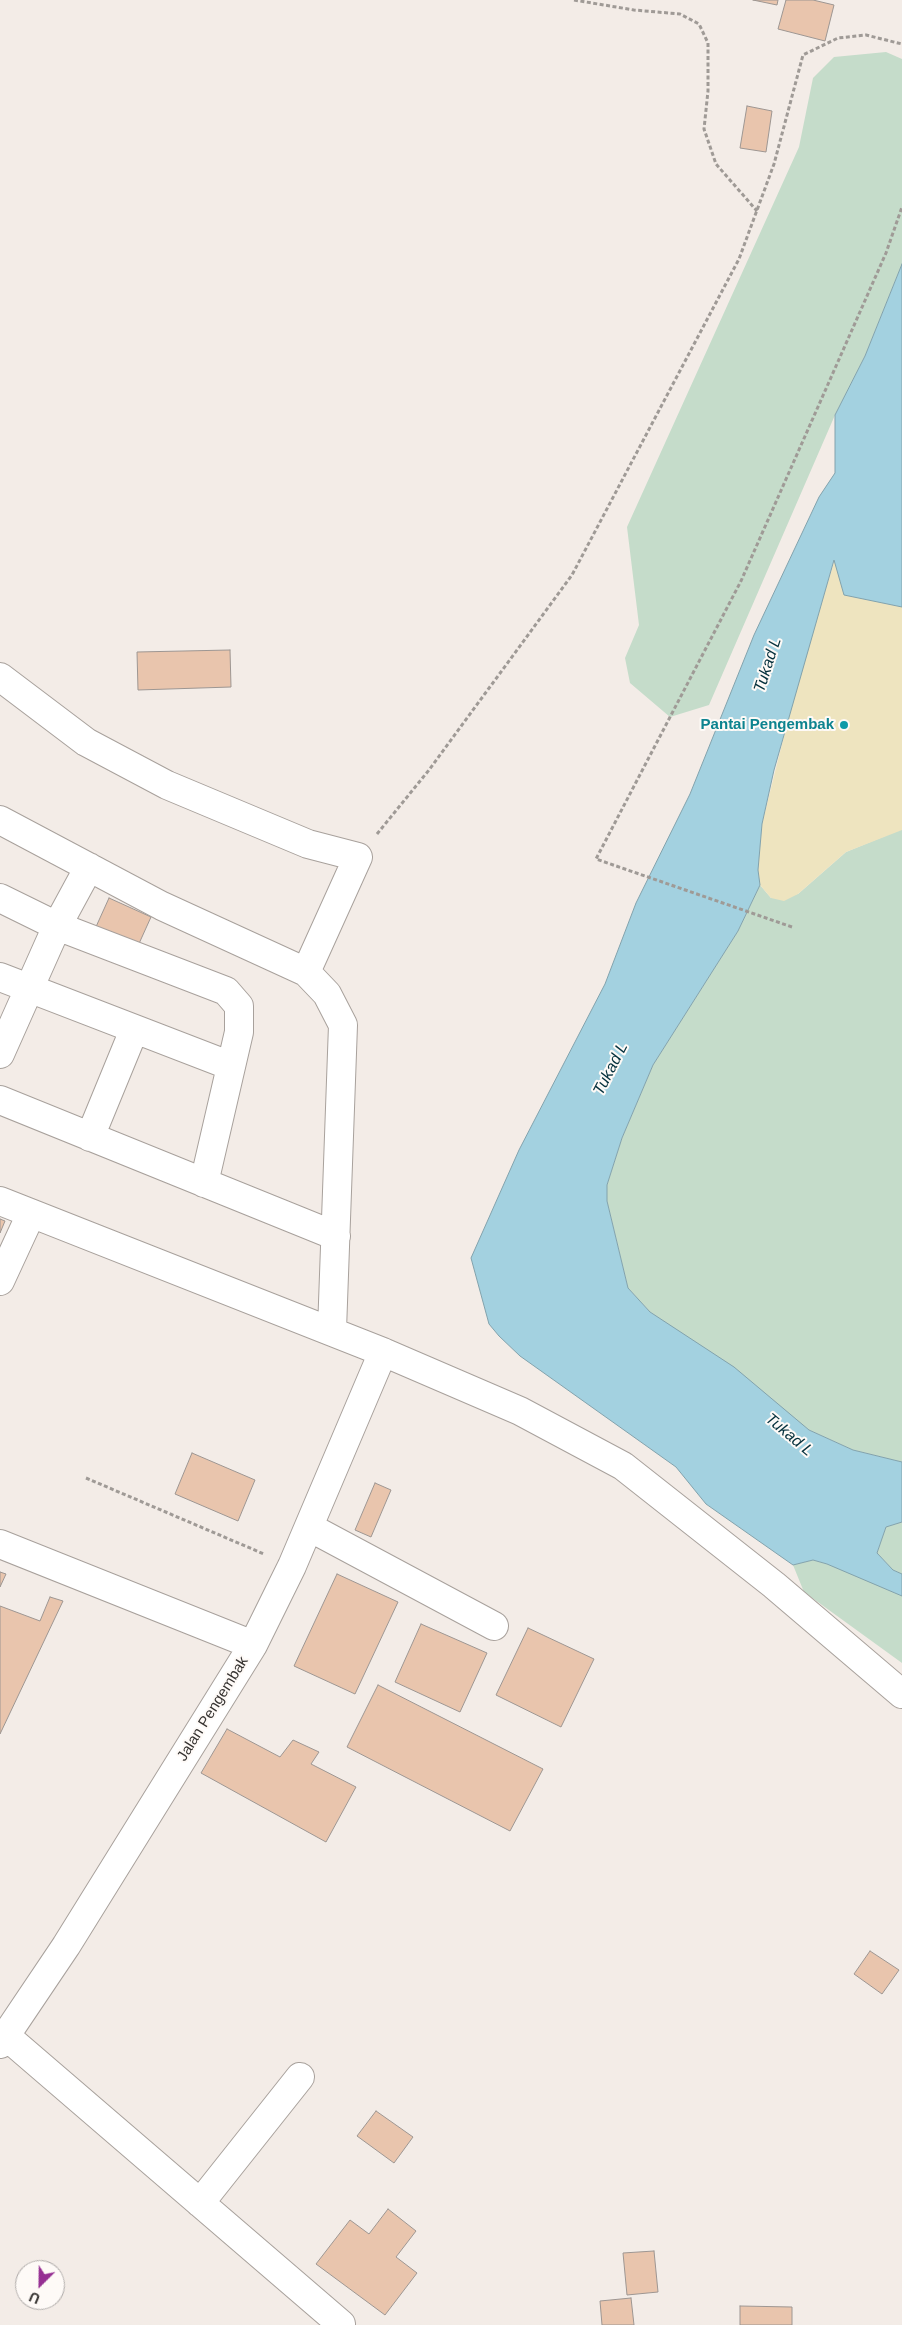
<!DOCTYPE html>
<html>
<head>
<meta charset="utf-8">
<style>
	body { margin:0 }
	#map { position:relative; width:902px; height:2325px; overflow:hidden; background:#f3ece7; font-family:Helvetica,sans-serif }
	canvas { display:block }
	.north { position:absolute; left:15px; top:2260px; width:50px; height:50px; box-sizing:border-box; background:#fefaf7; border:1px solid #aeaaa8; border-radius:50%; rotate:203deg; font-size:14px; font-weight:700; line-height:20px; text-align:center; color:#363331 }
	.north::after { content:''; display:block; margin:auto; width:18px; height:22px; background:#962f93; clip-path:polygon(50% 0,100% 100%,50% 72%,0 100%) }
</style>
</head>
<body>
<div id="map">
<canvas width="902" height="2325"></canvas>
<div class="north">U</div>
</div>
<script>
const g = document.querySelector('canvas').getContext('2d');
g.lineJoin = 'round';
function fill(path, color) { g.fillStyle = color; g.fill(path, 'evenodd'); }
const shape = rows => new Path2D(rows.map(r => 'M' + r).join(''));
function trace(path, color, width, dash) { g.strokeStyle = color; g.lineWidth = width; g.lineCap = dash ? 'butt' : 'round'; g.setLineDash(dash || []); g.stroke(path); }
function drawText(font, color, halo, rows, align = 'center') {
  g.font = font + ' Helvetica,sans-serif'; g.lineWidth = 4; g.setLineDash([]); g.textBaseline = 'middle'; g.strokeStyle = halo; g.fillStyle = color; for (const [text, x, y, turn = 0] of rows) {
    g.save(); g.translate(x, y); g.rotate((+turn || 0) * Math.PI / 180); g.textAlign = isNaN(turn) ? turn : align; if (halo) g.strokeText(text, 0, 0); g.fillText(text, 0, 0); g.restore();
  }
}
fill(shape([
	[886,52,902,59,902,264,865,356,835,415,709,705,670,717,630,683,625,658,639,625,627,527,799,147,813,78,834,57],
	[902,829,902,1462,853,1450,809,1430,650,1312,628,1288,607,1201,607,1185,622,1138,653,1065,738,931,760,885,771,898,798,894,846,852],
	[902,1522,902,1574,893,1570,877,1553,886,1527],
	[813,1560,841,1568,902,1596,902,1663,804,1592,793,1565]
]), '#c5dcca');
fill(shape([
	[835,559,844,595,902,607,902,830,846,852,798,894,784,901,771,898,760,885,758,870,762,824,798,680]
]), '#eee4bf');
const water = shape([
	[902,264,902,607,844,595,834,560,774,770,762,824,758,870,760,885,738,931,653,1065,622,1138,607,1185,607,1201,628,1288,650,1312,734,1367,809,1430,853,1450,902,1462,902,1522,886,1527,877,1553,893,1570,902,1574,902,1596,827,1564,813,1560,793,1565,706,1504,676,1467,520,1356,499,1336,489,1324,471,1258,519,1150,605,984,636,903,690,794,754,635,819,497,835,473,835,415,865,356,902,264]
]);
fill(water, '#a3d1e0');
trace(water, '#82a2ac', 1);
const building = shape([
	[753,0,778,0,777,5,753,0],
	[786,0,813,0,834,5,825,41,778,29,786,0],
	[747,106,772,111,766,152,740,148,747,106],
	[230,650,231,687,138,690,137,652,230,650],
	[109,898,151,917,137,948,95,929,109,898],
	[0,1219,5,1221,0,1233,0,1219],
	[192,1453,255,1480,238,1521,175,1494,192,1453],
	[375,1483,391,1490,371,1537,355,1530,375,1483],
	[0,1572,6,1574,0,1587,0,1572],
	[337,1574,398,1602,355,1694,294,1666,337,1574],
	[50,1597,63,1601,0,1734,0,1606,40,1621,50,1597],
	[421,1624,487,1653,460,1712,395,1682,421,1624],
	[528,1628,594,1659,561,1727,496,1695,528,1628],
	[378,1685,543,1769,510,1831,347,1747,378,1685],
	[227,1729,280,1757,293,1740,319,1752,311,1764,356,1787,326,1842,201,1773,227,1729],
	[870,1951,899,1970,882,1994,854,1974,870,1951],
	[376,2111,413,2137,394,2163,357,2136,376,2111],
	[388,2209,416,2231,396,2257,417,2273,385,2315,316,2264,350,2220,369,2234,388,2209],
	[654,2251,658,2292,627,2295,623,2253,654,2251],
	[631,2298,634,2325,602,2325,600,2301,631,2298],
	[740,2306,792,2307,792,2325,740,2325,740,2306]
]);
fill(building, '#e9c5ad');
trace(building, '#9d9692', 1);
const minor = shape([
	[0,677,86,742,167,785,308,844,358,857,306,972],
	[0,820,162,906,306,972,327,994,343,1025,332,1330],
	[0,898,57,926,226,991,239,1006,239,1032,204,1183],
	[0,977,231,1066],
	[0,1054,57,926,89,867],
	[0,1100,336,1236],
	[90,1137,134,1030],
	[0,1201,383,1352,520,1411,623,1466,774,1585,902,1694],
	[0,1281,31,1214],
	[309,1527,494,1626],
	[0,1544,253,1645],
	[6,2036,341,2324],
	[0,2044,66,1946,253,1645,292,1566,383,1352],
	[200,2203,300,2077]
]);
trace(minor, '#a8a19c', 30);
trace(shape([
	[574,0,634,10,680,14,699,24,708,43,708,91,704,129,716,164,757,211],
	[377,834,429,770,572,575,739,259,774,164,803,55,838,38,866,35,902,44],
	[792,927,596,859,741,581,886,253,902,207],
	[86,1478,264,1554]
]), '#9f9a96', 3, [4, 2.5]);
trace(minor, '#fff', 28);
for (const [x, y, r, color] of [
	[844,725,5,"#0f9aa8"]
]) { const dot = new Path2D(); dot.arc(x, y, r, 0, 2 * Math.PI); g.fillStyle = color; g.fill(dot); trace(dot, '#fefaf7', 2); }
drawText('bold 15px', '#0d838f', '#fefaf7', [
	["Pantai Pengembak",834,725]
], 'right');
drawText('15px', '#363331', '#fefaf7', [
	["Jalan Pengembak",213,1709,-58]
]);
drawText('italic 16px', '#04303c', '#fefaf7', [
	["Tukad L",768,665,-72],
	["Tukad L",611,1069,-63],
	["Tukad L",789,1435,40]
]);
</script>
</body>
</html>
